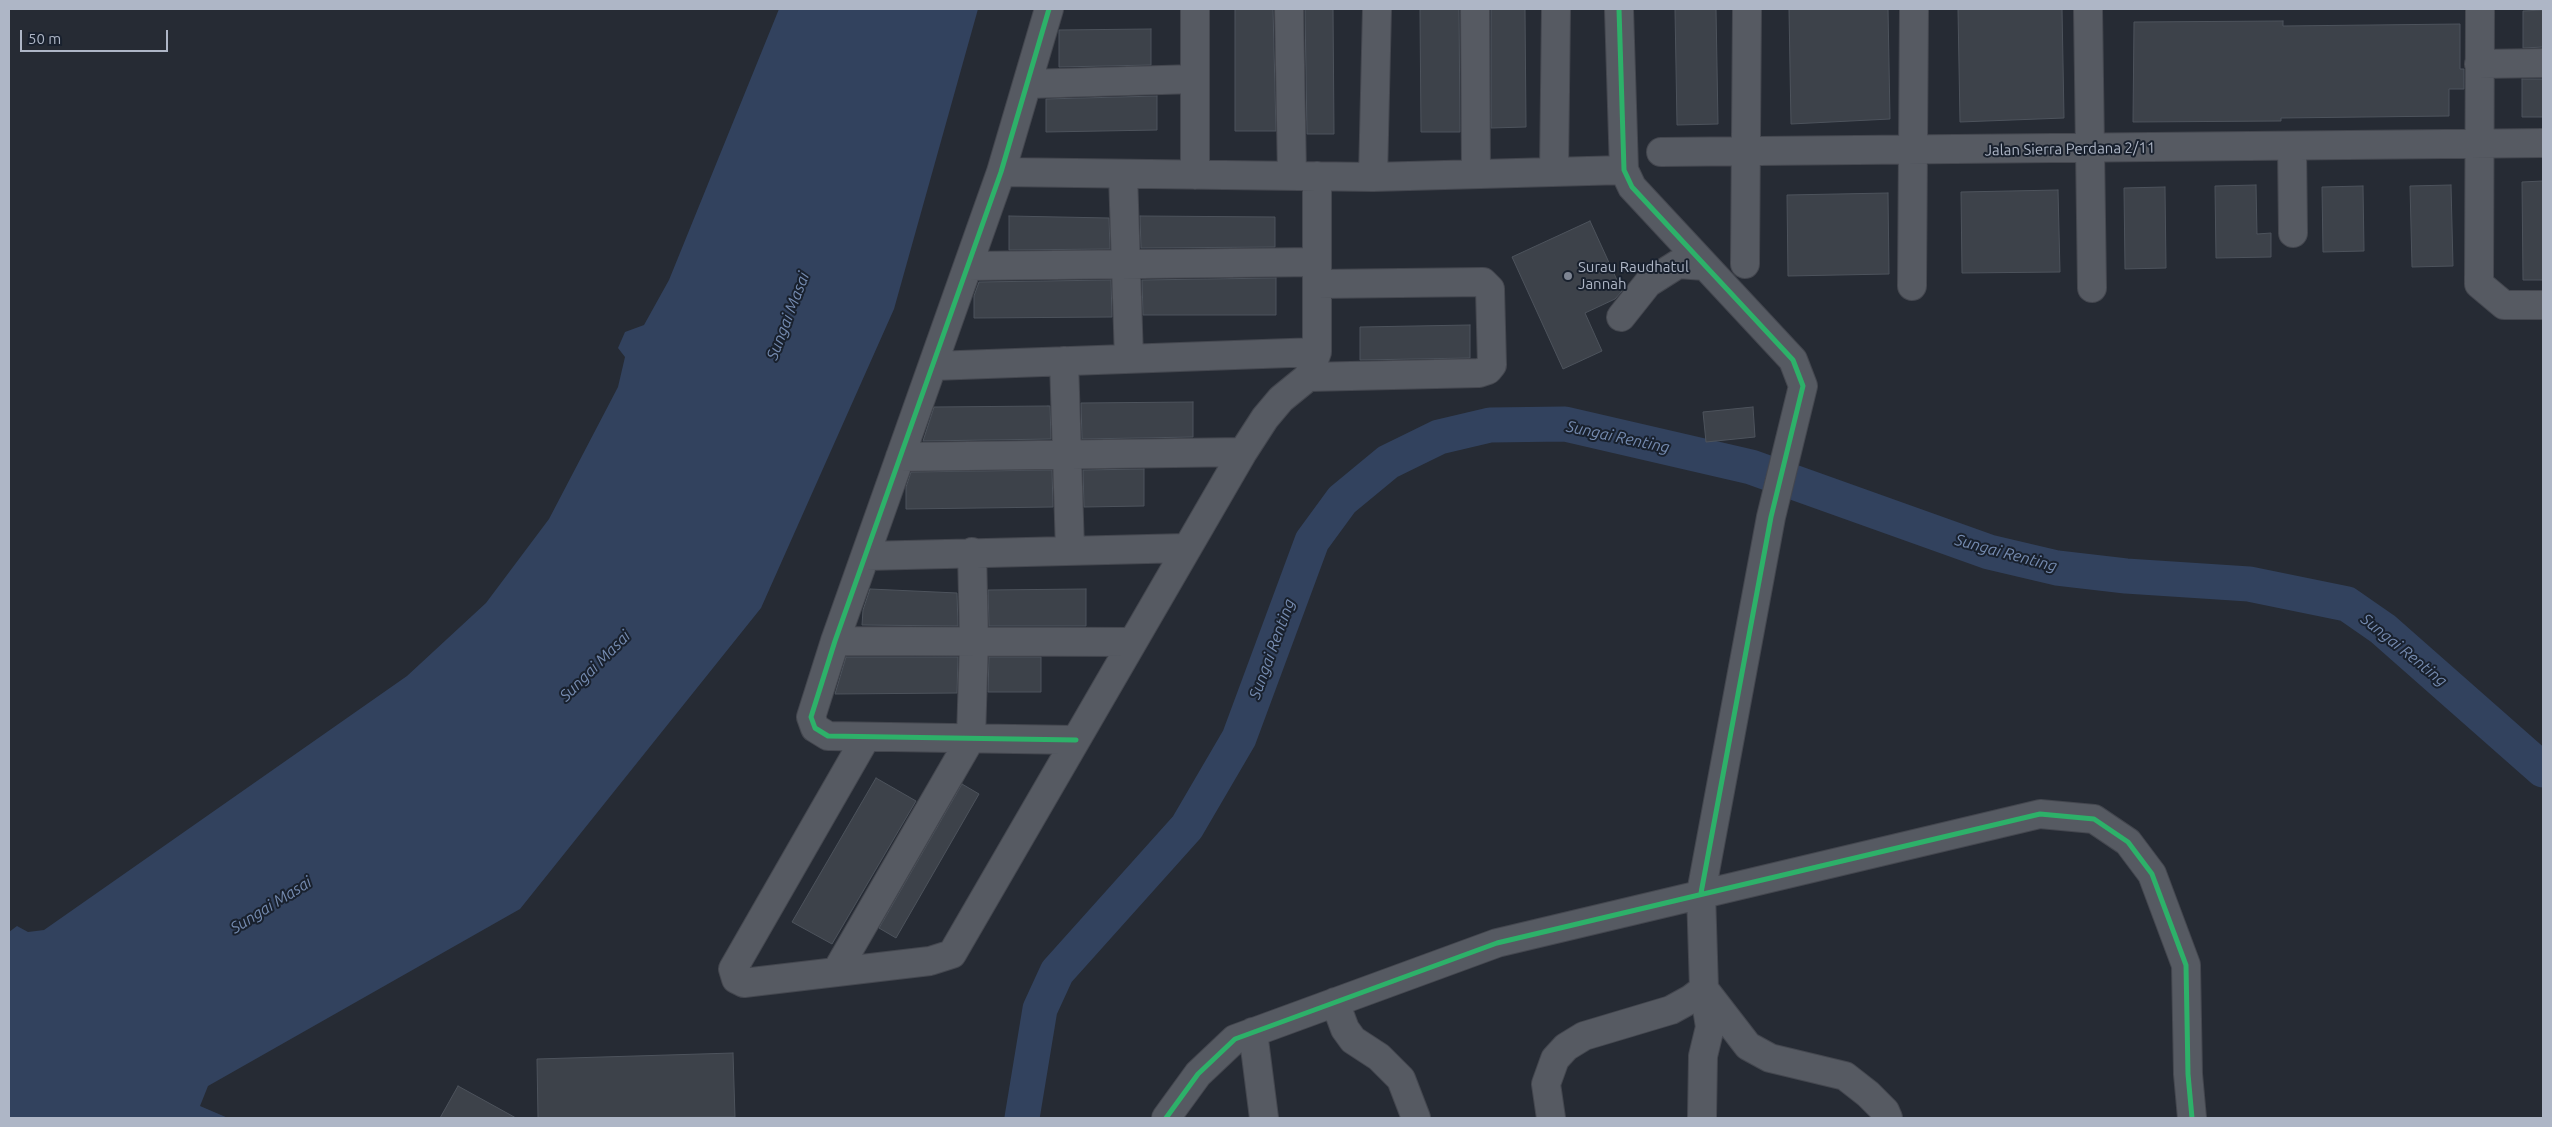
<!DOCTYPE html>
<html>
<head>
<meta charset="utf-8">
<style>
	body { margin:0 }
	#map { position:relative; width:2552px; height:1127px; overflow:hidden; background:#262b34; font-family:Ubuntu,sans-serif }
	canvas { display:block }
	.frame { position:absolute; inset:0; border:10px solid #aeb6c6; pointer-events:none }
	.scale { position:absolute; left:20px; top:30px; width:148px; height:22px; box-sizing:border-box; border:2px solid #aeb6c6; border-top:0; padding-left:6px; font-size:15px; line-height:18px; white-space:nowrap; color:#aeb6c6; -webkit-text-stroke:4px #19212e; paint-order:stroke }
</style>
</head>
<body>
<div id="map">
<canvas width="2552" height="1127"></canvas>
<div class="frame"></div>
<div class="scale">50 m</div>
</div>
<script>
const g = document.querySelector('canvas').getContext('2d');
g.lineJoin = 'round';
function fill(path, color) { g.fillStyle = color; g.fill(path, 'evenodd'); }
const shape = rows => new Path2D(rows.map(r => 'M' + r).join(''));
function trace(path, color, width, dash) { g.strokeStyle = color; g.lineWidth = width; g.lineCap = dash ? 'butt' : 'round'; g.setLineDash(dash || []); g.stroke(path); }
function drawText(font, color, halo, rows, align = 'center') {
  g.font = font + ' Ubuntu,sans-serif'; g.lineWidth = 4; g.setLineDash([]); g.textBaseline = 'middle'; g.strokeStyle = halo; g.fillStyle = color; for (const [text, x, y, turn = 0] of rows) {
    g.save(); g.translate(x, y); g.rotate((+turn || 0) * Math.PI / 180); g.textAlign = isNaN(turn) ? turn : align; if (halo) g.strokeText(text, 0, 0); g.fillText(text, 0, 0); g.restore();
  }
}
fill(shape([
	[779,9,978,9,894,309,761,608,520,909,208,1086,200,1106,228,1118,9,1118,9,932,17,926,28,932,44,930,407,676,486,603,549,519,618,387,625,357,618,348,625,332,644,325,669,280]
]), '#32425e');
trace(shape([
	[1022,1118,1040,1009,1057,972,1187,827,1239,738,1312,541,1342,500,1388,462,1439,437,1490,425,1565,424,1751,467,1989,552,2057,568,2126,576,2249,584,2347,604,2383,629,2543,770]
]), '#32425e', 35);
const building = shape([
	[1235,9,1273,9,1276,131,1235,131,1235,9],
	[1305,9,1333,9,1334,134,1307,134,1305,9],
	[1420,9,1459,9,1460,132,1421,132,1420,9],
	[1491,9,1525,9,1526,127,1491,128,1491,9],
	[1675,9,1716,9,1718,124,1677,125,1675,9],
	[1789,9,1888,9,1890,119,1791,124,1789,9],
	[1958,9,2062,9,2064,118,1960,122,1958,9],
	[2543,10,2543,47,2523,48,2523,11,2543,10],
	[2283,21,2283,26,2460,24,2460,69,2464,69,2464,89,2449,89,2449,116,2281,118,2281,121,2133,122,2134,22,2283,21],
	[1151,29,1151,65,1059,67,1059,30,1151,29],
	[2522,79,2543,79,2543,117,2522,117,2522,79],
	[1157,96,1157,130,1046,132,1046,99,1157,96],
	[2543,181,2543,280,2523,280,2522,182,2543,181],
	[2256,185,2257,234,2271,233,2271,257,2216,258,2215,186,2256,185],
	[2451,185,2453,266,2412,267,2410,186,2451,185],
	[2363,186,2364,251,2323,252,2322,187,2363,186],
	[2165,187,2166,268,2125,269,2124,188,2165,187],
	[2058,190,2060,272,1962,273,1961,192,2058,190],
	[1888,193,1889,274,1788,276,1787,195,1888,193],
	[1009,216,1109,218,1110,249,1009,250,1009,216],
	[1140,216,1275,217,1275,247,1141,248,1140,216],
	[1590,221,1622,291,1615,299,1585,313,1602,351,1563,369,1512,257,1590,221],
	[1276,278,1276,315,1143,315,1142,280,1276,278],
	[1111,280,1112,317,974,318,974,296,979,282,1111,280],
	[1470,325,1470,358,1360,360,1360,327,1470,325],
	[1193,402,1193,437,1082,439,1081,403,1193,402],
	[1048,406,1050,406,1051,439,923,441,934,407,1048,406],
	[1753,407,1755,437,1706,442,1703,412,1753,407],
	[1144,469,1144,506,1084,507,1083,470,1144,469],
	[1052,470,1053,507,906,509,906,487,911,472,1052,470],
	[870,589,957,593,958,626,862,625,863,610,870,589],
	[1086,589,1086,626,989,626,988,590,1086,589],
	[846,657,958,657,957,693,835,694,846,657],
	[989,657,1041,657,1041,692,988,692,989,657],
	[876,778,916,801,832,944,792,922,876,778],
	[962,784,979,794,896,938,879,928,962,784],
	[733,1053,735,1117,538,1118,537,1059,733,1053],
	[458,1086,516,1118,440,1118,458,1086]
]);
fill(building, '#3d424a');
trace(building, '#4d535c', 1);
const minor = shape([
	[1049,9,1001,172,835,641,811,717,815,728,828,736,1076,740],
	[1195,9,1195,175],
	[1289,9,1292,176],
	[1475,9,1476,174],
	[1619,9,1624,170,1632,187,1793,360,1803,386,1771,517,1701,893,1704,989,1710,1027,1703,1056,1702,1118],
	[2088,9,2092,288],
	[2480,9,2479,284,2504,305,2543,305],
	[2479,64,2543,63],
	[1027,84,1195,79],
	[2292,147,2293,233],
	[1661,152,2543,143],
	[1001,172,1373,177,1624,170],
	[1554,172,1556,9],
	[1123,174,1129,359],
	[1373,177,1377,9],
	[1745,264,1747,9],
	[968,266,1317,262],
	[1912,286,1914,9],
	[1621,317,1648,283,1678,264,1705,266],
	[1064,361,1070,550],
	[933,366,1317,352],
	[1308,377,1479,373,1488,370,1492,365,1490,289,1483,282,1318,284],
	[900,457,1243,452],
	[866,556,1187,548],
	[835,641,1132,642],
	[865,739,733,969,736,979,744,983,752,982,930,961,952,954,1243,452,1265,418,1281,399,1308,377,1317,352,1317,176],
	[836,972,971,738,974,640,972,552],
	[1335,1002,1345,1029,1353,1040,1379,1057,1401,1079,1416,1118],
	[1253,1032,1264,1118],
	[1166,1118,1198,1074,1235,1039,1497,943,2040,814,2094,819,2128,842,2152,874,2186,965,2188,1074,2192,1118],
	[1551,1118,1546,1084,1555,1059,1566,1047,1584,1036,1671,1010,1691,999,1704,989,1748,1046,1770,1058,1845,1076,1868,1094,1885,1111,1888,1118]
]);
trace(minor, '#44474f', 30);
trace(minor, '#565a62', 28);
trace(shape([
	[1049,9,1001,172,835,641,811,717,815,728,828,736,1076,740],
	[1619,9,1624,170,1632,187,1793,360,1803,386,1771,517,1701,893],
	[1166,1118,1198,1074,1235,1039,1497,943,2040,814,2094,819,2128,842,2152,874,2186,965,2188,1074,2192,1118]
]), '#2db169', 5);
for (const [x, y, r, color] of [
	[1568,276,5,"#7e8593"]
]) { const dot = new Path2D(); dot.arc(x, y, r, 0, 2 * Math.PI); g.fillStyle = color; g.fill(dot); trace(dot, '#19212e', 2); }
drawText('15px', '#aeb6c6', '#19212e', [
	["Jalan Sierra Perdana 2/11",2070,149,-1]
]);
drawText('15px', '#aeb6c6', '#19212e', [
	["Surau Raudhatul",1578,267],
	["Jannah",1578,284]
], 'left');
drawText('italic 16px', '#758bb0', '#19212e', [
	["Sungai Masai",788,316,-69],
	["Sungai Renting",1618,437,12],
	["Sungai Renting",2006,553,15],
	["Sungai Renting",1272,649,-70],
	["Sungai Renting",2404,650,39],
	["Sungai Masai",595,666,-45],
	["Sungai Masai",271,905,-32]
]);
</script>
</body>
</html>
